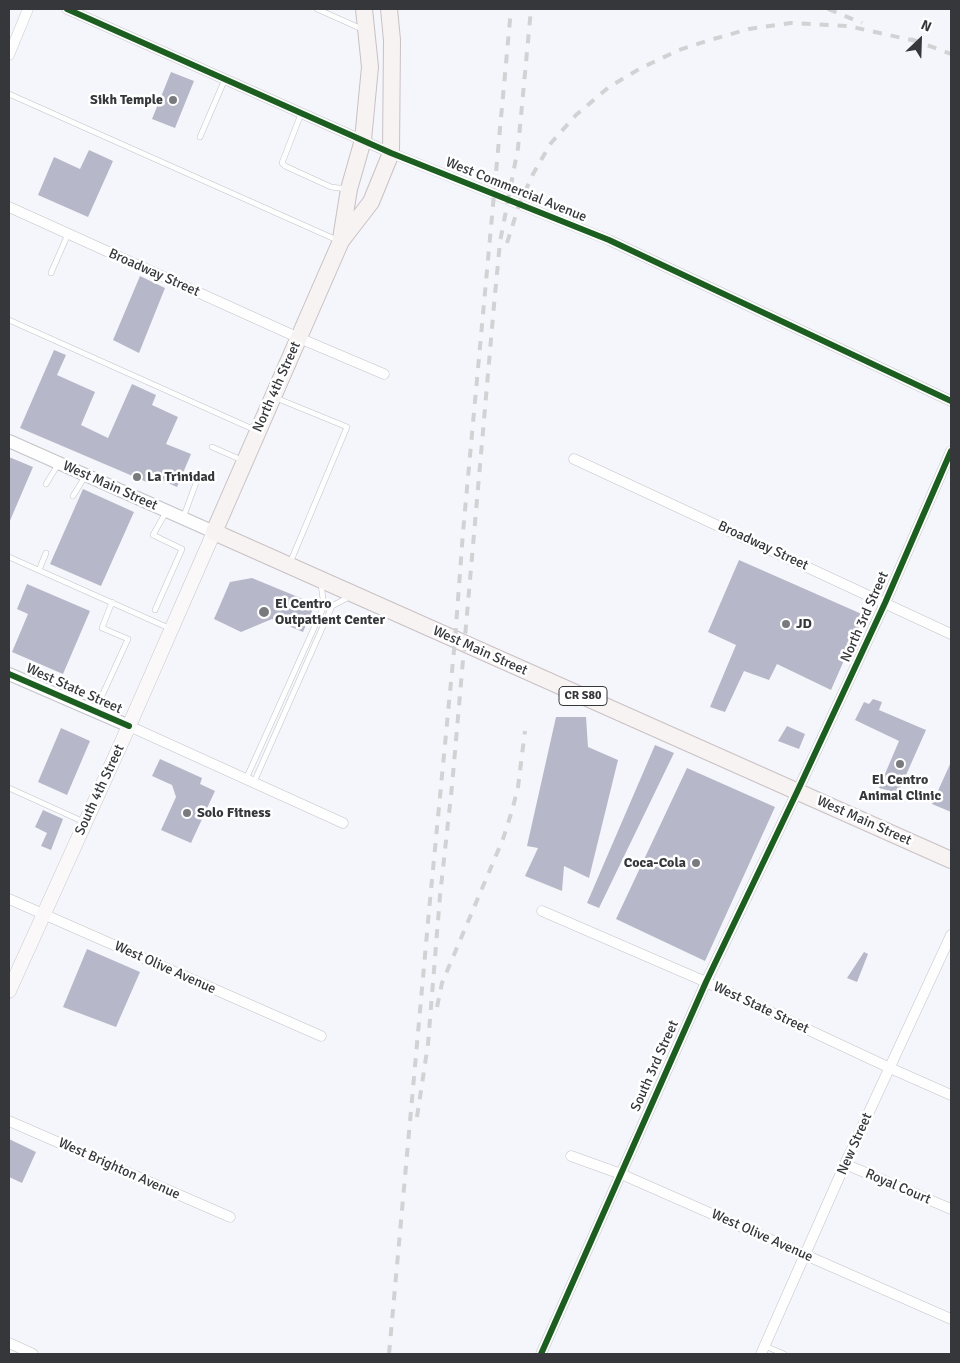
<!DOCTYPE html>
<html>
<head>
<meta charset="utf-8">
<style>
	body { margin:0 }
	#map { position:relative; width:960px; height:1363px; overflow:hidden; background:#f5f6fb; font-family:Signika,sans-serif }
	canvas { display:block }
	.frame { position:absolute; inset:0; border:10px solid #36373b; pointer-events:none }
	.north { position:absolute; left:895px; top:15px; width:50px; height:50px; -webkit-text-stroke:4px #fff; paint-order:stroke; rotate:24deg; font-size:14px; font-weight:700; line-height:20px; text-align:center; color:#36373b }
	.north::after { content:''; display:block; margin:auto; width:18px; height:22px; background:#36373b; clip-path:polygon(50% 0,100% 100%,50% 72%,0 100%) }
</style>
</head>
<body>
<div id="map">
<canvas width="960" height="1363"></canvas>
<div class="frame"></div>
<div class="north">N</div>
</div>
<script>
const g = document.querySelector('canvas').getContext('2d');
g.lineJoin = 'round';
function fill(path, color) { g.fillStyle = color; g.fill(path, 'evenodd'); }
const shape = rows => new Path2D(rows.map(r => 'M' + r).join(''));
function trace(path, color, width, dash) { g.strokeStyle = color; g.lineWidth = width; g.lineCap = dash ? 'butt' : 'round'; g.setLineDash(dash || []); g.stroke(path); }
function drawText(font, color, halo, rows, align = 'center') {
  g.font = font + ' Signika,sans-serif'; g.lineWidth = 5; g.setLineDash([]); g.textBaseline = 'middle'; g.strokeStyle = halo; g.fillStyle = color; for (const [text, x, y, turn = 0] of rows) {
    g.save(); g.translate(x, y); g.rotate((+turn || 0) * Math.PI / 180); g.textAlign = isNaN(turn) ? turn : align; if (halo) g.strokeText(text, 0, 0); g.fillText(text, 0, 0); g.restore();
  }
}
fill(shape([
	[171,72,194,81,175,128,152,119],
	[89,150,113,161,88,217,38,195,54,157,80,169],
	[140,276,165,288,139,353,113,340],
	[54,350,66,355,57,375,95,392,81,425,108,438,132,384,156,395,152,405,178,417,166,444,191,454,177,487,152,476,149,483,20,428],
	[9,457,33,467,9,523],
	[83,489,134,512,101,586,50,564],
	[739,560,864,615,831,690,777,664,769,680,744,671,725,712,710,707,736,645,708,632],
	[252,578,315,604,303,632,272,619,241,632,214,619,230,582],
	[27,584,90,611,63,674,12,652,28,614,17,609],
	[873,699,882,702,879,710,926,730,898,793,879,788,899,741,855,720,864,702,869,704],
	[556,717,586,717,588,747,618,760,589,878,564,866,562,891,525,876,538,848,527,846],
	[787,726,805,734,799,749,778,741],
	[61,728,90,741,67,795,38,782],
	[655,745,674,753,599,908,587,903],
	[160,759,202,778,200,784,215,791,191,843,161,830,176,797,172,785,152,776],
	[951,762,951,812,932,804],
	[687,768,775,807,705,961,616,919],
	[43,810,63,819,51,850,41,846,47,833,35,827],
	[87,949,140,972,116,1027,63,1007],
	[864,952,868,954,857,982,847,978],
	[9,1139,36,1152,22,1183,9,1177]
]), '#b6b8c9');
const service = shape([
	[317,9,362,29],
	[9,94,337,240],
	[301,114,282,163,285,166,331,187,347,189],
	[200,137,225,79],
	[51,273,68,234],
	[9,320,255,430],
	[276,398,347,427,290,563],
	[212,447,244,461],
	[46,484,59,463],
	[73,496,86,475],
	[183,518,196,483],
	[9,557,171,629],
	[39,570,46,553],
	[155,610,182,549,153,535,166,512],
	[95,711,128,639,102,628,112,602],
	[246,779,324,606,321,584],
	[254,782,332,606,349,597],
	[9,788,84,822],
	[765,1346,784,1354]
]);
const minor = shape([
	[67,9,391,153,609,240,951,401],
	[9,55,28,9],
	[9,207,299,338,384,374],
	[574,459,951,634],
	[129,726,343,823],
	[9,899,321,1036],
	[542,911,706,982,890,1068,951,1095],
	[9,1121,230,1217],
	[571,1156,621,1174,951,1319],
	[845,1164,951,1209],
	[9,1343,33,1354],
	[541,1354,706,982,797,792,885,603,951,451],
	[761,1354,845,1164,951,935]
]);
const tertiary = shape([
	[9,441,214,532],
	[9,674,129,726]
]);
const secondary = shape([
	[9,991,129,726,214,532]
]);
const primary = shape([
	[389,9,392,40,391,153,371,202,341,241,214,532,951,860],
	[341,239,349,189,363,140,370,67,364,9]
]);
trace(service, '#c2c3c8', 6);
trace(minor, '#c2c3c8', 11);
trace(tertiary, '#c2c3c8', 14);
trace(secondary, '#c2c3c8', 15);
trace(primary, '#c9c0c3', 18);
trace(service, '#fefefe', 5);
trace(minor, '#fefefe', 10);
trace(tertiary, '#fefefe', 12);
trace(secondary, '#faf8f8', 14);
trace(primary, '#f7f3f3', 16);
trace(shape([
	[828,9,862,23],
	[911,39,951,54],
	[507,243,519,205,533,174,551,143,576,115,609,87,641,68,679,50,710,40,749,29,791,23,848,26,916,41],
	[437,1007,442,983,503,839,512,811,518,787,525,731],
	[417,1117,428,1044,440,896,452,786,494,305,500,242,518,148,531,9],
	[389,1354,429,911,455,640,463,532,511,9]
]), '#d2d2d4', 4, [9, 9]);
trace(shape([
	[67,9,391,153,609,240,951,401],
	[9,674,129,726],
	[541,1354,706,982,797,792,885,603,951,451]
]), '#1b5e20', 6);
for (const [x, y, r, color] of [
	[173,100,5,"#797a7e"],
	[137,477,5,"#797a7e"],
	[264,612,6,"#797a7e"],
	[786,624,5,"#797a7e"],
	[900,764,5,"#797a7e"],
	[187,813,5,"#797a7e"],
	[696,863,5,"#797a7e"]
]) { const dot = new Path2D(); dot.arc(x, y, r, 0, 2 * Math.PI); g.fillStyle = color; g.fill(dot); trace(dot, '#fff', 2); }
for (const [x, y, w] of [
	[583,696,48]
]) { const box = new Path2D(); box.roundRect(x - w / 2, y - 9.5, w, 19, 4); g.fillStyle = '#fff'; g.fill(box); trace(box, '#36373b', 1); }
drawText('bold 12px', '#36373b', null, [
	["CR S80",583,696]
]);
drawText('bold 14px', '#36373b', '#fff', [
	["Sikh Temple",163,100,"right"],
	["La Trinidad",147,477],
	["El Centro",275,604],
	["Outpatient Center",275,620],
	["JD",796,624],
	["El Centro",900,780,"center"],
	["Animal Clinic",900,796,"center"],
	["Solo Fitness",197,813],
	["Coca-Cola",686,863,"right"]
], 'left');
drawText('14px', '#36373b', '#fff', [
	["West Commercial Avenue",516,190,22],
	["Broadway Street",154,273,24],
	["North 4th Street",277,387,-66],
	["West Main Street",110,486,24],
	["Broadway Street",763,546,25],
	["North 3rd Street",865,617,-66],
	["West Main Street",480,651,24],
	["West State Street",74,689,24],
	["South 4th Street",100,790,-65],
	["West Main Street",864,821,24],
	["West Olive Avenue",165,968,24],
	["West State Street",761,1008,25],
	["South 3rd Street",655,1066,-66],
	["New Street",855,1144,-66],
	["West Brighton Avenue",119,1169,24],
	["Royal Court",898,1187,23],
	["West Olive Avenue",762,1236,24]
]);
</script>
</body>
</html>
